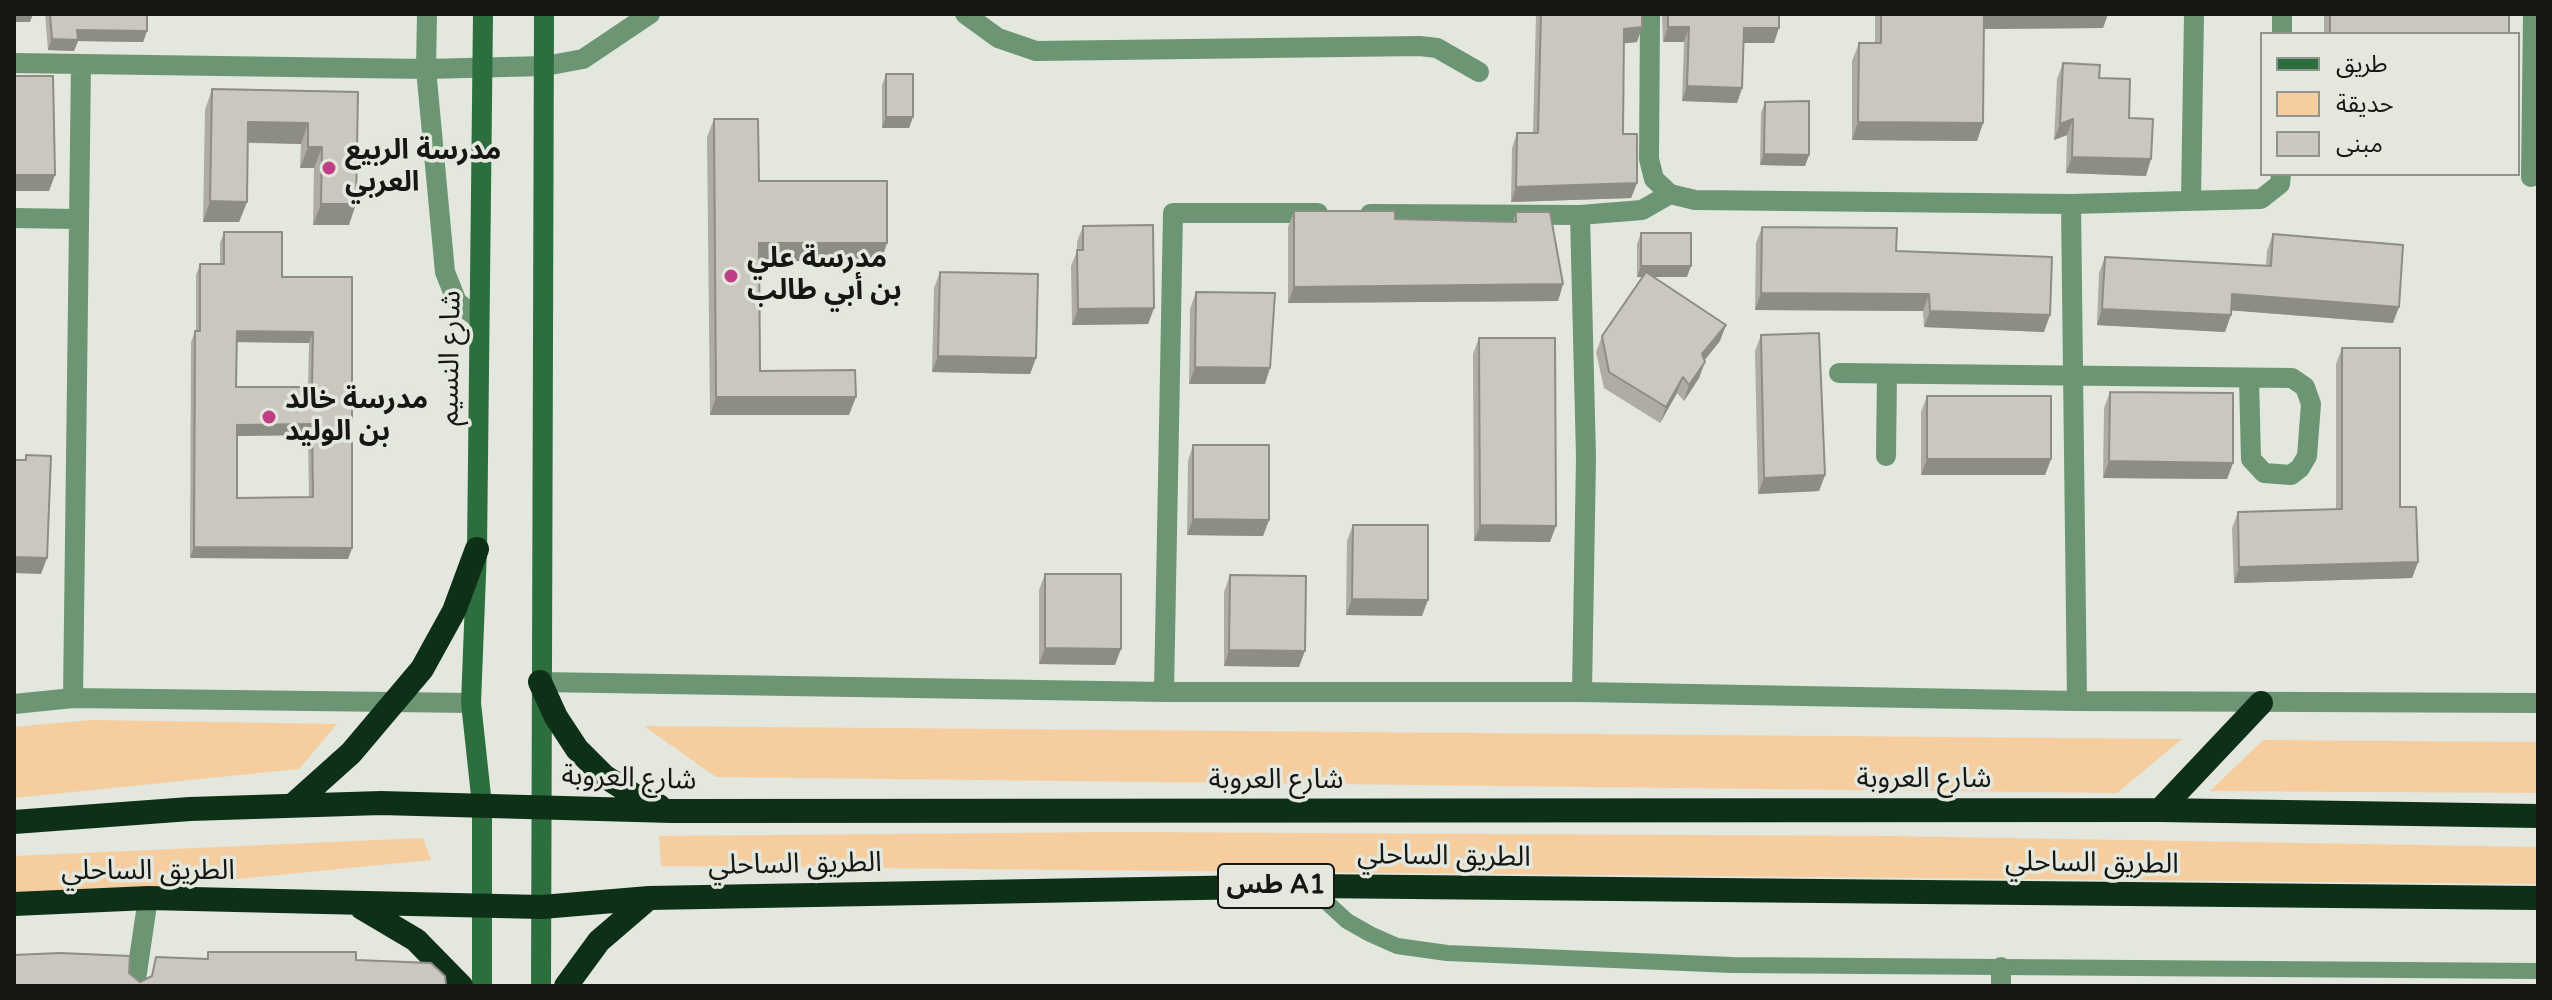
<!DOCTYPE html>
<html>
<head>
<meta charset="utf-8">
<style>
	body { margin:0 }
	#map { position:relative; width:2552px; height:1000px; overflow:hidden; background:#e3e7dd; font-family:"Varela Round","Noto Sans Arabic",sans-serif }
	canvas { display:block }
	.frame { position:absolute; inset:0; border:16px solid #151713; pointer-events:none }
	.legend { position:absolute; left:2260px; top:32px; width:260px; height:144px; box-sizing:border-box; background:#e3e7dd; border:2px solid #91948c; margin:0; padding:10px 14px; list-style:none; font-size:24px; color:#151713 }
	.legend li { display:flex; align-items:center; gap:16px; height:40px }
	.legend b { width:40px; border:2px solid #91948c }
</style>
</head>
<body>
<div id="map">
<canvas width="2552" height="1000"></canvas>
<div class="frame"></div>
<ul class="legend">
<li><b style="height:10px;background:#2c6e3e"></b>طريق</li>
<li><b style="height:22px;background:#f6cd9e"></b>حديقة</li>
<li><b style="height:22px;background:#cac8be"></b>مبنى</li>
</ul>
</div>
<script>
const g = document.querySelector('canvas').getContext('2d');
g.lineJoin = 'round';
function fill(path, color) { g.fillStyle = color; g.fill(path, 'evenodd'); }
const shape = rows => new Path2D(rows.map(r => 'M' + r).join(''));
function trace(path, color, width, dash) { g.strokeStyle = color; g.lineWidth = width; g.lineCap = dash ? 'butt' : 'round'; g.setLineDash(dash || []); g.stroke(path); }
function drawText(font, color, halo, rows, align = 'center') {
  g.font = font + ' "Varela Round","Noto Sans Arabic",sans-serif'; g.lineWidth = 7; g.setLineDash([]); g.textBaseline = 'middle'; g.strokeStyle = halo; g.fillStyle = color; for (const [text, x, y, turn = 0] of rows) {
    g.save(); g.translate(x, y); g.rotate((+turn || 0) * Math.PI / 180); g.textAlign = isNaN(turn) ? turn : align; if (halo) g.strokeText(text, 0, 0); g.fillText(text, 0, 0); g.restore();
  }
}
fill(shape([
	[91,720,337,724,299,769,14,798,14,727],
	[644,726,2182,739,2117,793,716,777],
	[2263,740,2538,742,2538,793,2210,791],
	[1117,832,1889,836,2538,847,2538,884,661,866,659,836],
	[423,838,431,860,14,901,14,856]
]), '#f6cd9e');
trace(shape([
	[1309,886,1347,921,1370,934,1397,946,1447,953,1732,965,2538,971]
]), '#6c9574', 16);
trace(shape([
	[427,14,426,69,445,272,457,302,479,319],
	[965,14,998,38,1036,51,1420,46,1437,48,1479,72],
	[1650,14,1649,159,1654,179,1670,194,1695,200,2071,204,2261,199,2280,184,2281,174],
	[2282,34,2282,14],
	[14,63,426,69,545,66,583,59,650,14],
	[2531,177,2533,14],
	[2191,200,2194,14],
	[2071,204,2077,701],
	[1370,214,1580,215],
	[14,218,76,219],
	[1839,373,2292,378,2305,387,2311,404,2307,456,2300,468,2291,475,2264,473,2251,459,2249,378],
	[1886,456,1887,375],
	[540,682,1164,692,1582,692,2077,701,2538,703],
	[1164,692,1173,213,1318,213],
	[1582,692,1586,457,1580,215,1642,210,1670,194],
	[73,698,81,64],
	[14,704,73,698,471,703],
	[135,986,148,898],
	[2001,986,2001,967]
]), '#6c9574', 20);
trace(shape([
	[482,986,482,805,471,703,477,549,483,14],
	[541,986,544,14]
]), '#2c6e3e', 20);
trace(shape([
	[540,682,556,717,577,749,604,776,637,797,659,806],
	[293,805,351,753,422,669,454,611,477,549],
	[2160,810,2261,703],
	[14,822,190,809,381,803,672,811,2160,810,2538,816],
	[14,904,148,898,542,907,649,898,1309,886,2538,898],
	[362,908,416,940,461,986],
	[566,986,599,941,649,898]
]), '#0d3017', 24);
fill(shape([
	[45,14,147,14,147,31,143,42,78,41,74,51,48,50],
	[1536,14,1642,14,1642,27,1637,42,1624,43,1623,134,1637,183,1631,198,1511,202,1512,148,1517,133,1533,133],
	[1662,14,1779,14,1774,43,1744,43,1742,88,1737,103,1682,101,1684,42,1663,42],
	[1875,14,2108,14,2103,28,1984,29,1983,123,1977,141,1852,140,1852,61,1859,43,1875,43],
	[2324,14,2509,14,2509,34,2324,34],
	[2063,63,2099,78,2129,118,2146,176,2066,173,2067,135,2054,140,2057,79],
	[886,74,913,117,909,128,882,128,882,85],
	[212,89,358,92,349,225,313,225,314,168,300,168,301,144,247,143,247,202,239,222,203,222,205,110],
	[1765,102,1809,155,1805,166,1760,165,1761,113],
	[714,119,759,181,881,261,760,261,760,371,849,415,710,415,707,137],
	[1294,211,1395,219,1513,222,1516,212,1563,284,1558,301,1288,303,1288,227],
	[1083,226,1154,308,1148,324,1072,325,1071,266,1077,251,1077,242],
	[1762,227,2044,332,1924,327,1923,311,1755,310,1756,243],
	[224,232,282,277,352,277,352,548,348,559,190,558,191,342,195,331,196,331,196,275,200,264,220,264,220,243],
	[236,342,309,343,308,387,236,387],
	[308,435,309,498,237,498,237,436],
	[1641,233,1687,277,1653,277,1720,341,1704,360,1699,378,1684,401,1677,393,1660,423,1604,388,1596,352,1602,336,1643,277,1637,277,1637,244],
	[2273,234,2393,323,2231,310,2225,332,2097,325,2099,273,2105,257,2266,266,2267,251],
	[940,272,1036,358,1030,374,932,372,934,288],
	[1196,292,1265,384,1189,384,1190,309],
	[1761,335,1825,475,1819,491,1758,494,1755,351],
	[1479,338,1550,542,1474,541,1473,354],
	[2342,348,2400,507,2418,562,2412,578,2234,583,2232,528,2238,512,2336,509,2336,364],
	[2110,392,2233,463,2227,479,2103,478,2104,408],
	[1927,396,2051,459,2045,475,1921,475,1921,412],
	[1193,445,1269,520,1263,536,1187,535,1188,461],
	[1353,525,1422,616,1346,615,1347,541],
	[1045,574,1115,665,1039,664,1039,590],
	[1230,575,1299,667,1224,666,1224,592]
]), '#aeaca3');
fill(shape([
	[14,14,33,14,30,22,14,22],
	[1983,14,2108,14,2103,28,1978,29],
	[1642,27,1637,42,1619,44,1624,29],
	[1668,27,1689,27,1684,42,1663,42],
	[1744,28,1779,28,1774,43,1739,43],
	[77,30,147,31,143,42,78,41,74,51,48,50,52,39],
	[1687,86,1742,88,1737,103,1682,101],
	[886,117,913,117,909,128,882,128],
	[2073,119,2067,135,2054,140,2060,124],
	[248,122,308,123,301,144,240,142],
	[1858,122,1983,123,1977,141,1852,140],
	[308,147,322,147,314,168,300,168],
	[1764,154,1809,155,1805,166,1760,165],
	[2072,157,2151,159,2146,176,2066,173],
	[14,175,55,175,49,191,14,191],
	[1637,183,1631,198,1511,202,1516,187],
	[210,201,247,202,239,222,203,222],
	[321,204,356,204,349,225,313,225],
	[759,243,887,243,881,261,753,261],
	[1641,266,1691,266,1687,277,1637,277],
	[1563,284,1558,301,1288,303,1294,287],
	[1761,293,1929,294,1923,311,1755,310],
	[2232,294,2399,307,2393,323,2226,310],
	[1154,308,1148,324,1072,325,1078,309],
	[2102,309,2231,315,2225,332,2097,325],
	[1930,311,2050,315,2044,332,1924,327],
	[1726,325,1720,341,1696,371,1702,354],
	[237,331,313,332,309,343,233,342],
	[938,356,1036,358,1030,374,932,372],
	[1705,362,1699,378,1684,401,1689,385],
	[1195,367,1270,368,1265,384,1189,384],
	[1683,377,1677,393,1660,423,1666,407],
	[716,397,856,397,849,415,710,415],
	[312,424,308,435,233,436,237,425],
	[1927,459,2051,459,2045,475,1921,475],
	[2109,461,2233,463,2227,479,2103,478],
	[1825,475,1819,491,1758,494,1764,478],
	[1193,519,1269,520,1263,536,1187,535],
	[1480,525,1556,526,1550,542,1474,541],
	[194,547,352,548,348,559,190,558],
	[14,557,47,558,41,574,14,573],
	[2418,562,2412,578,2234,583,2239,567],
	[1352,599,1428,600,1422,616,1346,615],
	[1045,648,1121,649,1115,665,1039,664],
	[1229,650,1305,651,1299,667,1224,666]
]), '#8d8c85');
const building = shape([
	[50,14,147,14,147,31,77,30,78,40,52,39,50,14],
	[1541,14,1642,14,1642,27,1624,29,1623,134,1637,134,1637,183,1516,187,1517,133,1538,133,1541,14],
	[1668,14,1779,14,1779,28,1744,28,1742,88,1687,86,1689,27,1668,27,1668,14],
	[1881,14,1984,14,1983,123,1858,122,1859,43,1881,43,1881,14],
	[2330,14,2509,14,2509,34,2330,34,2330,14],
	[2063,63,2100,65,2099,78,2130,79,2129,118,2153,119,2151,159,2072,157,2073,119,2060,124,2063,63],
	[886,74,913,74,913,117,886,117,886,74],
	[14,76,53,76,55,175,14,175,14,76],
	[212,89,358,92,356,204,321,204,322,147,308,147,308,123,248,122,247,202,210,201,212,89],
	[1809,101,1809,155,1764,154,1765,102,1809,101],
	[714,119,758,119,759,181,887,181,887,243,759,243,760,371,855,370,856,397,716,397,714,119],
	[1294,211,1395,211,1395,219,1516,222,1516,212,1550,212,1563,284,1294,287,1294,211],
	[1153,225,1154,308,1078,309,1077,250,1083,250,1083,226,1153,225],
	[1762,227,1897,228,1896,251,2052,257,2050,315,1930,311,1929,294,1761,293,1762,227],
	[224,232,282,232,282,277,352,277,352,548,194,547,195,331,200,331,200,264,224,264,224,232],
	[237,331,313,332,312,387,236,387,237,331],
	[312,424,313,497,237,498,237,425,312,424],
	[1641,233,1691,233,1691,266,1641,266,1641,233],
	[2273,234,2403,245,2399,307,2232,294,2231,315,2102,309,2105,257,2271,266,2273,234],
	[940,272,1038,274,1036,358,938,356,940,272],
	[1646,272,1726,325,1702,354,1705,362,1689,385,1683,377,1666,407,1609,372,1602,336,1646,272],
	[1196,292,1275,293,1270,368,1195,367,1196,292],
	[1819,333,1825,475,1764,478,1761,335,1819,333],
	[1479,338,1555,338,1556,526,1480,525,1479,338],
	[2342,348,2400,348,2400,507,2416,507,2418,562,2239,567,2238,512,2342,509,2342,348],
	[2110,392,2233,393,2233,463,2109,461,2110,392],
	[1927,396,2051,396,2051,459,1927,459,1927,396],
	[1193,445,1269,445,1269,520,1193,519,1193,445],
	[26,455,51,456,47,558,14,557,14,460,26,460,26,455],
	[1353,525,1428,525,1428,600,1352,599,1353,525],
	[1045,574,1121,574,1121,649,1045,648,1045,574],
	[1230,575,1306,576,1305,651,1229,650,1230,575],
	[208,952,356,952,356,960,431,963,445,976,446,986,14,986,14,955,60,953,130,956,129,973,140,982,152,976,156,957,208,959,208,952]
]);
fill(building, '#cac8be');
trace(building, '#8d8c85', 2);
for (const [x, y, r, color] of [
	[329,168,8,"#c03e85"],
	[731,276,8,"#c03e85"],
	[269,417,8,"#c03e85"]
]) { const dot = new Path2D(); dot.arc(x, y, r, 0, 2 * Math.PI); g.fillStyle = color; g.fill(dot); trace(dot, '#e3e7dd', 3); }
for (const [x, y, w] of [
	[1276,886,116]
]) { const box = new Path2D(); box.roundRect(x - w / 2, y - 22, w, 44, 6); g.fillStyle = '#e3e7dd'; g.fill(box); trace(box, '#151713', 2); }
drawText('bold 26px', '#151713', null, [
	["طس A1",1276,886]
]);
drawText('bold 28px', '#151713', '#e3e7dd', [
	["مدرسة الربيع",345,152],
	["العربي",345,184],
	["مدرسة علي",747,260],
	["بن أبي طالب",747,292],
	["مدرسة خالد",285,401],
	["بن الوليد",285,433]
], 'left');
drawText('28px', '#151713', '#e3e7dd', [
	["شارع النسيم",451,358,-89],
	["شارع العروبة",629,779,2],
	["شارع العروبة",1924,780],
	["شارع العروبة",1276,781],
	["الطريق الساحلي",1444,857,1],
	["الطريق الساحلي",2092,864,1],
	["الطريق الساحلي",795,865,-1],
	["الطريق الساحلي",148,872]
]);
</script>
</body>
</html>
